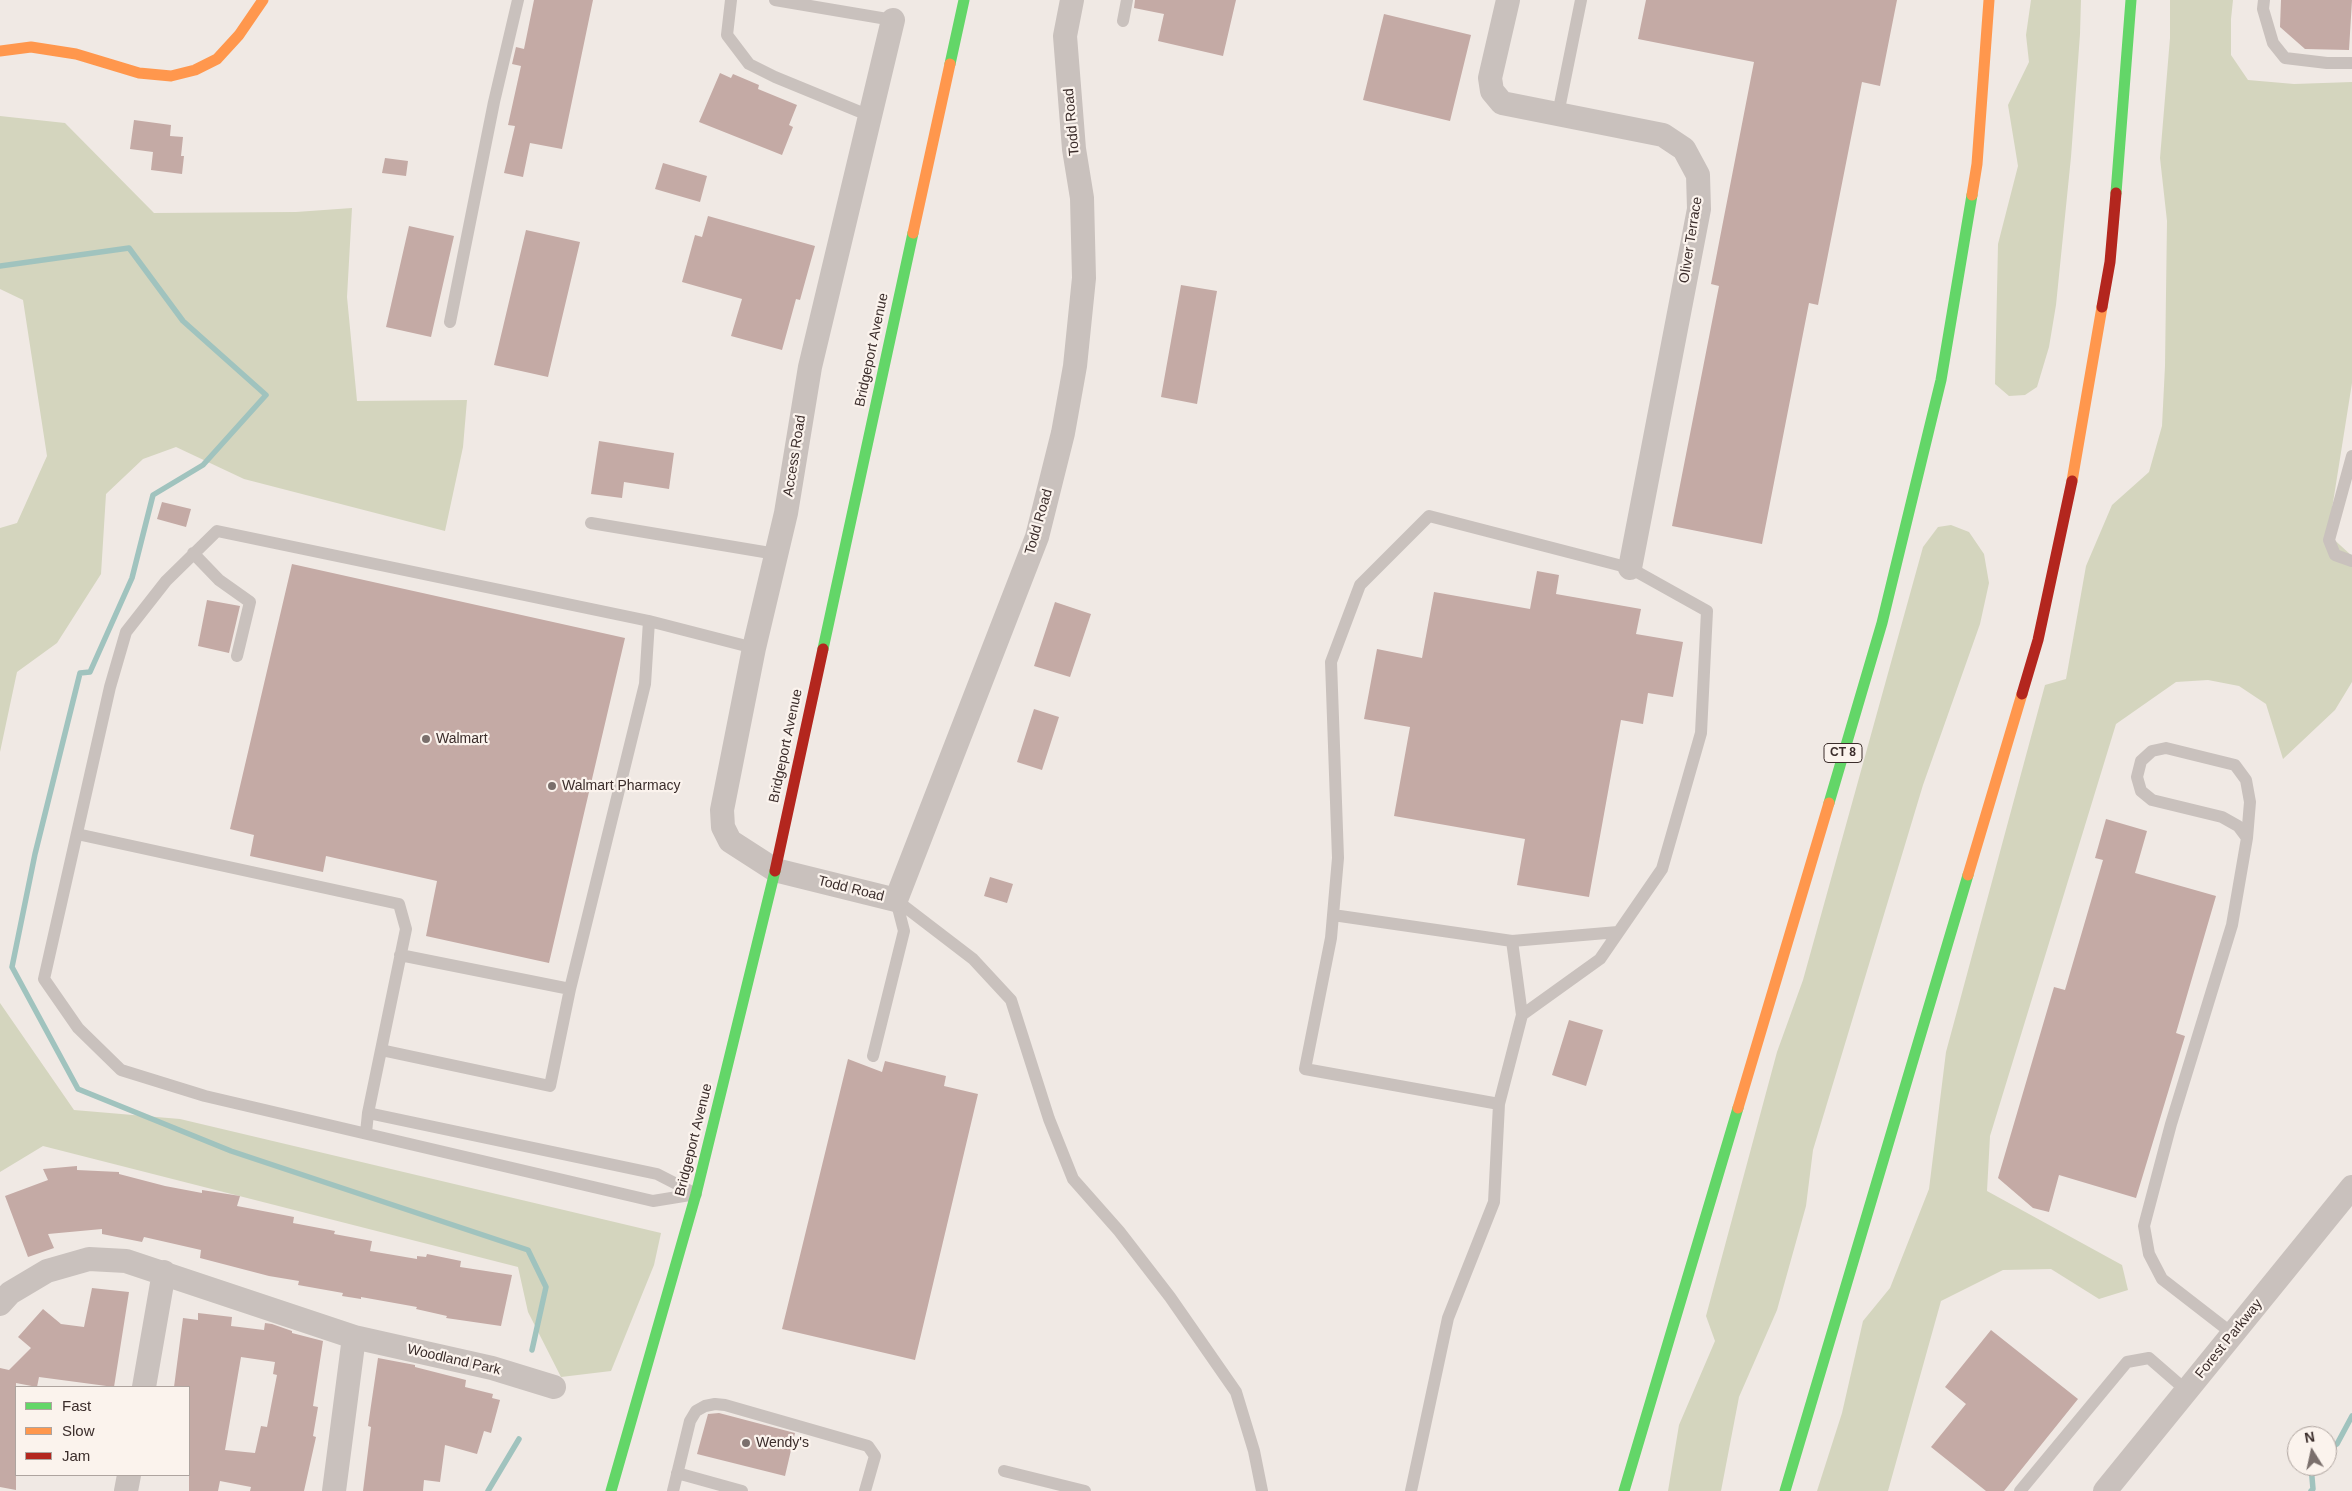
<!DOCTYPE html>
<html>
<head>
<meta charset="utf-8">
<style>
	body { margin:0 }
	#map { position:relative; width:2352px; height:1491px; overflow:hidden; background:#f0e9e4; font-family:Arial,sans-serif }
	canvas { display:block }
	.legend { position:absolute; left:15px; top:1386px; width:175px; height:90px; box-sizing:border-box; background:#fbf3ed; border:1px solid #aea49f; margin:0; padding:6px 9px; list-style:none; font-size:15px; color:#3b2d2b }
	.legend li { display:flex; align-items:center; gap:10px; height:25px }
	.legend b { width:25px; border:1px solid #aea49f }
	.north { position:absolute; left:2287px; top:1426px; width:50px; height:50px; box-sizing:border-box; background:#fbf3ed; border:1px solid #aea49f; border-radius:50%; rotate:350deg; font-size:14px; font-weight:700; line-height:20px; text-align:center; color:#3b2d2b }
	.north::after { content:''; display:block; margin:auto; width:18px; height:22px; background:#7a6f6c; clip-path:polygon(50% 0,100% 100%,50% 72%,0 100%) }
</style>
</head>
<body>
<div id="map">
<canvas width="2352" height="1491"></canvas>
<ul class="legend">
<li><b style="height:6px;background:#63d668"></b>Fast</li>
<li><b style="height:6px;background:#ff974d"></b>Slow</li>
<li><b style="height:6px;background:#b3261e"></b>Jam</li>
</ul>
<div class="north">N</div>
</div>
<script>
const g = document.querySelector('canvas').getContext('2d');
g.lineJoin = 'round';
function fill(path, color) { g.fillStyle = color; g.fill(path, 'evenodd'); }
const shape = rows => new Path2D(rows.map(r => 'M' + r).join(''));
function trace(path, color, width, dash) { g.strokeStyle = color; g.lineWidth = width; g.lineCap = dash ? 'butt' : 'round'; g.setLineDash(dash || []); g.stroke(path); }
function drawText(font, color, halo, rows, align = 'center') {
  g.font = font + ' Arial,sans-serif'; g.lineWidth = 4.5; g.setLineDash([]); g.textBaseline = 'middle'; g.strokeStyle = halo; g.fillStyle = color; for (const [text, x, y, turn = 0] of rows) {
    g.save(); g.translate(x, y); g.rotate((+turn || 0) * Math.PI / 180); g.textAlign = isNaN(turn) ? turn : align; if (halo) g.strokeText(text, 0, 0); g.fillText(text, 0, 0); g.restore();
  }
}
fill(shape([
	[2031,0,2081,0,2080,34,2071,157,2056,305,2049,347,2037,387,2025,395,2009,396,1995,384,1998,244,2018,166,2008,105,2029,62,2026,35],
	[2170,0,2233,0,2231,19,2231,55,2248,80,2294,84,2352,82,2352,383,2328,534,2352,556,2352,682,2335,710,2283,759,2266,704,2239,686,2208,680,2176,682,2116,724,1990,1136,1987,1191,2122,1265,2128,1290,2099,1299,2051,1269,2003,1270,1941,1301,1888,1491,1817,1491,1842,1413,1863,1321,1890,1288,1929,1189,1946,1052,2045,685,2066,679,2086,566,2112,505,2149,472,2162,426,2165,366,2167,221,2160,158,2170,38],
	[0,116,65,123,154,213,296,212,352,208,347,297,357,401,467,400,463,447,445,531,244,479,176,447,143,459,106,494,101,574,57,643,17,672,0,752,0,528,17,523,47,456,23,300,0,289],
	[1951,525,1969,532,1984,554,1989,583,1980,624,1923,785,1813,1150,1806,1206,1777,1310,1739,1397,1721,1491,1668,1491,1679,1425,1715,1341,1706,1316,1777,1052,1803,980,1923,547,1938,527],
	[0,1003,74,1110,180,1119,661,1233,654,1265,611,1371,561,1377,528,1312,518,1267,43,1146,0,1172]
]), '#d4d5be');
trace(shape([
	[0,266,129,248,183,321,266,395,203,465,153,495,132,578,90,672,80,673,35,854,12,967,78,1089,231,1151,528,1250,546,1287,532,1350],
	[2327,1450,2337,1444,2352,1416],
	[488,1491,519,1439],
	[2311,1491,2313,1489,2311,1466]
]), '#a0c3be', 5.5);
fill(shape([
	[534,0,593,0,562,149,530,143,523,177,504,173,515,126,508,125,521,66,512,64,516,47,524,49],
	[1135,0,1236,0,1223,56,1158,41,1164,14,1134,8],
	[1646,0,1897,0,1880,86,1862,82,1818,305,1809,303,1762,544,1672,526,1719,286,1711,284,1754,62,1638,39],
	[2281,0,2352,0,2349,50,2305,49,2280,27],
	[1384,14,1471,35,1450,121,1363,100],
	[720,73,731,78,733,74,759,85,758,89,797,105,789,125,793,127,782,155,699,122],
	[134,120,171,125,170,136,183,137,181,156,184,156,182,174,151,170,153,152,130,149],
	[385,158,408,161,406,176,382,173],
	[663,163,707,176,700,202,655,189],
	[708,216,815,246,800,300,796,299,782,350,731,336,742,299,682,282,695,235,702,237],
	[409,226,454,236,431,337,386,327],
	[526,230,580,242,548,377,494,365],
	[1181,285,1217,291,1197,404,1161,397],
	[599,441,674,453,669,489,624,482,622,498,591,494],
	[162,502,191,509,186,527,157,519],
	[292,564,625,638,549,963,426,936,437,881,326,856,323,872,250,856,254,835,230,829],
	[1537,571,1559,575,1556,594,1641,609,1636,634,1683,642,1673,697,1648,693,1643,724,1621,720,1589,897,1517,885,1525,839,1394,816,1410,727,1364,719,1377,649,1422,658,1434,592,1530,609],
	[207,600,240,606,229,653,198,646],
	[1055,602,1091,614,1070,677,1034,666],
	[1034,709,1059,717,1042,770,1017,762],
	[2106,819,2147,831,2135,873,2216,896,2176,1033,2185,1036,2136,1198,2059,1175,2049,1212,2033,1208,1998,1178,2054,987,2065,990,2103,860,2095,858],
	[990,877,1013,884,1007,903,984,896],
	[1569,1020,1603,1030,1586,1086,1552,1075],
	[848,1059,882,1072,885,1061,946,1076,944,1086,978,1094,915,1360,782,1329],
	[77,1166,77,1170,119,1172,119,1174,165,1186,202,1193,202,1190,240,1196,237,1206,294,1217,293,1223,335,1231,334,1234,372,1241,370,1251,417,1259,417,1256,426,1257,427,1254,461,1261,460,1267,512,1275,501,1326,446,1318,447,1316,416,1309,417,1307,361,1297,361,1299,342,1296,343,1293,298,1285,299,1281,269,1276,200,1258,201,1250,144,1237,142,1242,102,1234,102,1229,48,1234,54,1248,28,1257,5,1196,48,1180,43,1169],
	[92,1288,129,1292,114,1387,39,1377,37,1387,16,1383,16,1490,0,1487,0,1368,9,1370,31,1348,18,1337,43,1309,61,1324,84,1327],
	[198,1313,232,1317,231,1326,264,1330,265,1323,272,1324,292,1331,292,1333,323,1341,313,1406,318,1407,313,1436,316,1437,304,1491,250,1491,251,1487,220,1481,218,1491,189,1491,189,1387,174,1387,183,1318,198,1320],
	[241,1357,275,1362,273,1374,277,1375,267,1427,261,1426,255,1453,225,1450],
	[1991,1330,2078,1399,2004,1491,1986,1491,1931,1447,1966,1404,1945,1387],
	[378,1358,415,1365,415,1367,466,1380,465,1387,493,1394,492,1398,500,1400,491,1433,484,1431,477,1454,445,1445,440,1482,424,1480,423,1491,363,1491,371,1427,368,1426],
	[719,1413,795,1433,785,1476,697,1454,708,1414]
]), '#c4aaa5');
trace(shape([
	[731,0,727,35,749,64,775,77,870,116],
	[775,0,893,20],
	[2264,0,2263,9,2273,43,2285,58,2327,63,2352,63],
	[1123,21,1127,0],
	[1558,114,1581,0],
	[450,322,494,102,518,0],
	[2352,456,2329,540,2335,555,2352,561],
	[591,523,776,554],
	[193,553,219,580,250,602,237,656],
	[77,834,399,904,406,929,368,1113,366,1133],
	[896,900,973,959,1011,1000,1049,1119,1073,1179,1119,1231,1170,1297,1236,1392,1254,1451,1262,1491],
	[1333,915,1512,941,1522,1015],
	[1512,941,1618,932],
	[400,955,570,989],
	[381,1050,550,1086,570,989,645,684,649,621],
	[873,1056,904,931,896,900],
	[368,1113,657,1174,696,1194],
	[696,1194,653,1201,205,1096,121,1070,78,1028,44,979,110,687,126,632,166,581,217,531,649,621,754,648],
	[2233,1334,2162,1279,2149,1254,2144,1226,2171,1124,2232,925,2247,838,2250,802,2246,780,2235,765,2166,748,2152,751,2141,761,2137,777,2141,791,2152,800,2222,817,2238,826,2247,838],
	[1004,1471,1085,1491],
	[677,1473,742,1491],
	[673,1491,690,1421,696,1411,705,1406,715,1404,725,1405,868,1446,875,1456,865,1491],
	[1411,1491,1448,1318,1494,1202,1499,1104,1522,1015,1600,959,1662,869,1701,733,1707,611,1630,568,1429,516,1360,585,1331,662,1338,858,1331,938,1305,1069,1499,1104],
	[2020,1491,2127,1362,2149,1358,2187,1391]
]), '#c9c1bd', 12);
trace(shape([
	[1508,0,1490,78,1492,91,1502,103,1663,135,1684,149,1698,175,1699,209,1630,568],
	[893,20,810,367,786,513,754,648,722,810,723,827,730,841,775,870,896,900,1037,537,1063,433,1075,366,1084,278,1082,198,1074,149,1065,36,1072,0],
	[0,1304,10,1293,47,1271,89,1259,126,1261,354,1337,492,1368,554,1387],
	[144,1387,164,1272],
	[126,1491,129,1475],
	[334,1491,354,1337],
	[2105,1491,2352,1187]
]), '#c9c1bd', 24);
trace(shape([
	[950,64,964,0],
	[2116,193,2131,0],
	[823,649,913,233],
	[1829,803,1882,623,1941,380,1972,195],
	[611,1491,696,1194,775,871],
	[1624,1491,1738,1108],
	[1785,1491,1968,875]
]), '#63d668', 11);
trace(shape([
	[0,51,31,47,76,54,139,73,171,76,195,70,217,59,239,35,263,0],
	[1972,195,1977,164,1989,0],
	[913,233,950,64],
	[2072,481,2102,307],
	[1968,875,2022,694],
	[1738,1108,1829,803]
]), '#ff974d', 11);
trace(shape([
	[2102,307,2110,262,2116,193],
	[2022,694,2038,640,2072,481],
	[775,871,823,649]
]), '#b3261e', 11);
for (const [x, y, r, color] of [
	[426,739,5,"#7a6f6c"],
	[552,786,5,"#7a6f6c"],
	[746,1443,5,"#7a6f6c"]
]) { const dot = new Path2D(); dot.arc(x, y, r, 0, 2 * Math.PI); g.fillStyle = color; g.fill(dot); trace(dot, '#fbf3ed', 2); }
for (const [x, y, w] of [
	[1843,753,38]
]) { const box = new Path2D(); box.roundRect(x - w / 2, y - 9.5, w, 19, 4); g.fillStyle = '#fbf3ed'; g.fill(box); trace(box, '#3b2d2b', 1); }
drawText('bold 12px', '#3b2d2b', null, [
	["CT 8",1843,753]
]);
drawText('14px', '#3b2d2b', '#fbf3ed', [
	["Todd Road",1072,122,-95],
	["Oliver Terrace",1691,240,-81],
	["Bridgeport Avenue",872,350,-78],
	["Access Road",795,456,-81],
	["Todd Road",1039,522,-74],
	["Bridgeport Avenue",786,746,-78],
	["Todd Road",851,889,14],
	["Bridgeport Avenue",694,1140,-76],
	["Forest Parkway",2229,1339,-51],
	["Woodland Park",454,1360,13]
]);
drawText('14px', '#3b2d2b', '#fbf3ed', [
	["Walmart",436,739],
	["Walmart Pharmacy",562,786],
	["Wendy's",756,1443]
], 'left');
</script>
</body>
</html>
